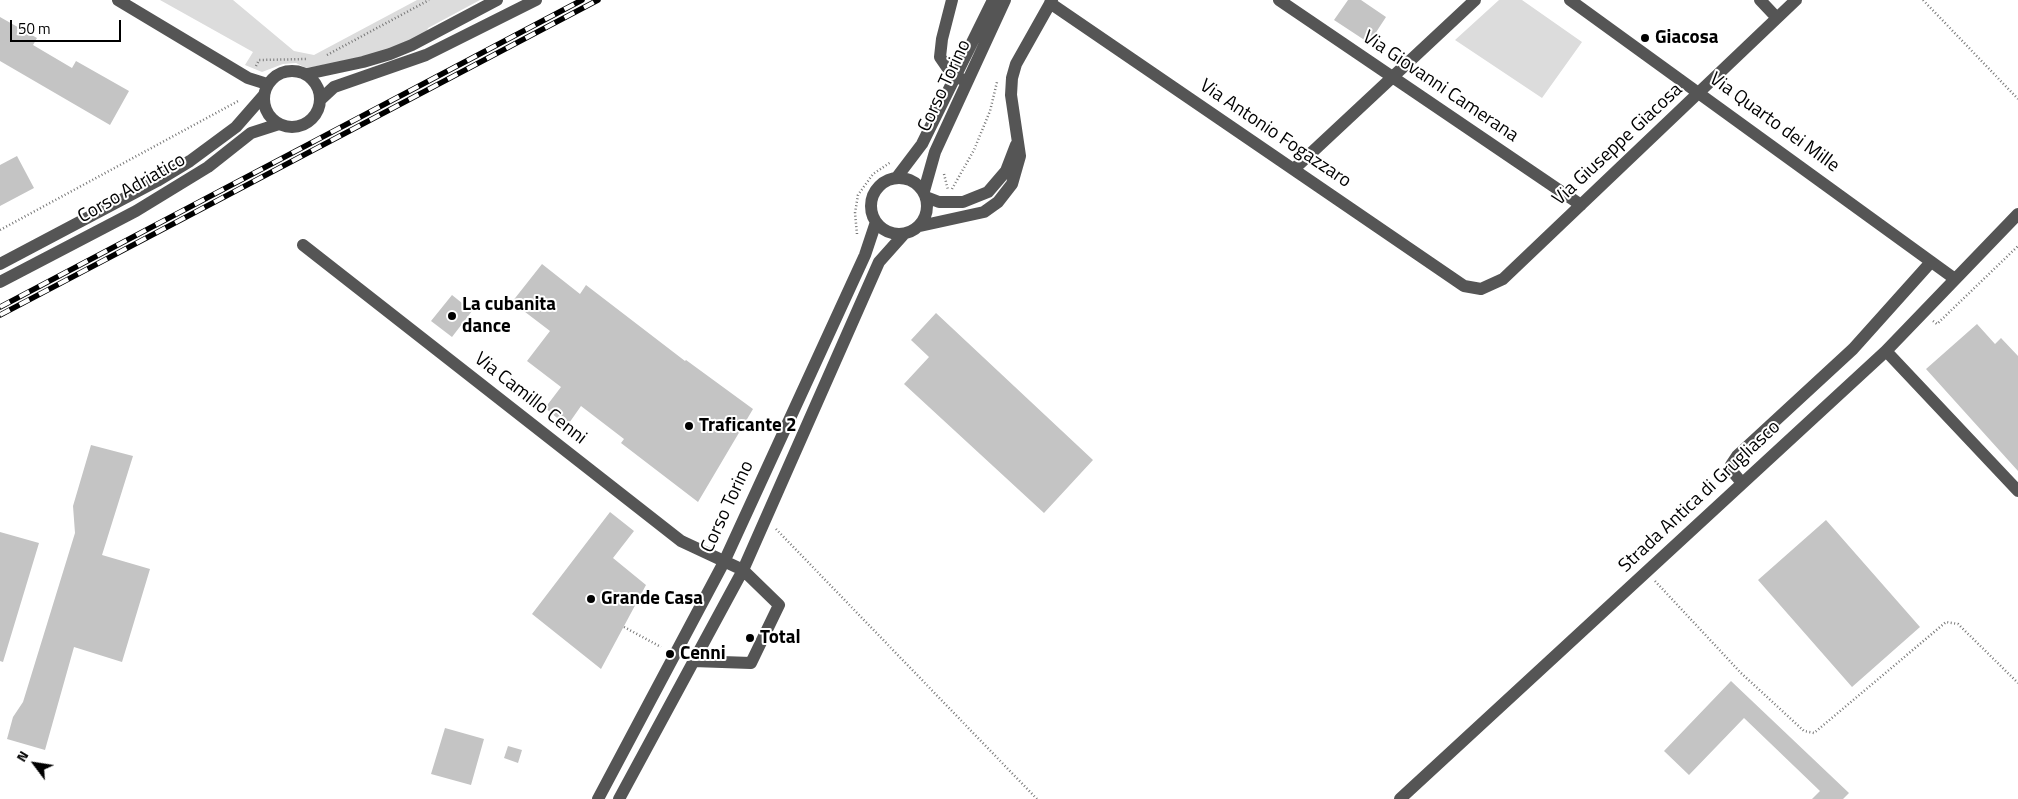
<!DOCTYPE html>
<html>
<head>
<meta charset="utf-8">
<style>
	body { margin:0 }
	#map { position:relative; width:2018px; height:799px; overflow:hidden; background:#fff; font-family:"Titillium Web",sans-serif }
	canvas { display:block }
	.north { position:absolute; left:10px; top:739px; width:50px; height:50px; -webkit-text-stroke:4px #fff; paint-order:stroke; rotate:301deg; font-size:14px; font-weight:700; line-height:20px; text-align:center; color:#000 }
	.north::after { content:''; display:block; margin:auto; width:18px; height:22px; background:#000; clip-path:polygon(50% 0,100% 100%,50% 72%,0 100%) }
	.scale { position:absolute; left:10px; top:20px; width:111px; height:22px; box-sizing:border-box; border:2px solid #000; border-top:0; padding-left:6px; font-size:15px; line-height:18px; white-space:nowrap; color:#000; -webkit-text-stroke:4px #fff; paint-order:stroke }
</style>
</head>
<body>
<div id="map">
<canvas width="2018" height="799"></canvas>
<div class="north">N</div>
<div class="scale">50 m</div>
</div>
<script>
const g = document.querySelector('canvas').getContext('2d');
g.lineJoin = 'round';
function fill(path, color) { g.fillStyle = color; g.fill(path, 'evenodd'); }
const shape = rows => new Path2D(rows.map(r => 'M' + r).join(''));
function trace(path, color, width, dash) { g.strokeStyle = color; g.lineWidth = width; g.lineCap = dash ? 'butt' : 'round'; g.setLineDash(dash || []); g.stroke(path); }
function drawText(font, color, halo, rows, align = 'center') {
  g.font = font + ' "Titillium Web",sans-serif'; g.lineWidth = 4; g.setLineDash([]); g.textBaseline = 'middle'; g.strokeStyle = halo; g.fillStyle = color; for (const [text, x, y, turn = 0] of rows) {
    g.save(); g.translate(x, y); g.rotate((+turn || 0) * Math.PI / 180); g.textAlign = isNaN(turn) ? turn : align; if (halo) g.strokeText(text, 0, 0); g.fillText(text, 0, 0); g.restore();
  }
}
fill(shape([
	[160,0,233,0,294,51,314,55,417,0,480,0,428,28,426,35,372,56,306,68,296,63,283,64,262,72,245,65,253,52],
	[1499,0,1522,0,1582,42,1542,98,1455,40]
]), '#dcdcdc');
fill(shape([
	[1348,0,1361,0,1386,17,1369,43,1334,20],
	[0,17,37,38,33,45,72,68,76,61,129,91,110,125,0,61],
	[17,156,34,188,0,206,0,165],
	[542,264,580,294,586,285,685,361,686,360,753,409,698,502,621,443,624,439,581,406,567,426,545,408,561,387,527,361,550,331,512,302],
	[452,295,472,311,452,337,431,321],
	[936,313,1093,460,1044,513,904,384,929,357,911,340],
	[1977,324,1995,344,2001,338,2018,356,2018,471,1926,369],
	[91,445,133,456,102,555,150,569,122,662,74,647,45,750,7,739,13,717,23,702,75,533,73,506],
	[610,512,634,531,613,558,646,585,601,669,532,614],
	[1826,520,1920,627,1852,687,1758,580],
	[0,532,39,543,3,662,0,661],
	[1731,681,1849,793,1843,799,1812,799,1820,791,1744,718,1689,775,1664,751],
	[445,728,484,739,471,785,431,774],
	[508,746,522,750,518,763,504,758]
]), '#c4c4c4');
trace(shape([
	[1923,0,2018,99],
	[327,55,429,0],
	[256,66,259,60,307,59],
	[944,174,948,190],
	[952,189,974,150,990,111,997,82],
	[0,230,240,100],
	[857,234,855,213,858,195,873,174,891,162],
	[1933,321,1937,324,2018,246],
	[776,529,1037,799],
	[1655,581,1741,673,1804,731,1814,733,1946,622,1958,624,2018,683],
	[624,627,661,647]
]), '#777', 2.5, [1, 2.5]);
trace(shape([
	[118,0,248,78,267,84],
	[952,0,942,39,940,57,951,73,963,80],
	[1279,0,1581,205],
	[1570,0,1955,279],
	[1760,0,1777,18],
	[1050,3,1464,286,1481,289,1503,279,1796,0],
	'264 99a28 28 0 1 1 56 0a28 28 0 1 1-56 0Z',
	[307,74,363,62,390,54,412,45,497,0],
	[320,100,334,87,426,55,536,0],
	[1294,169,1475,0],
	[897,177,922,144,993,0],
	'871 206a28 28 0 1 1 56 0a28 28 0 1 1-56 0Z',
	[924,191,935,152,1005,0],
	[926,197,939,202,963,202,988,192,1006,171,1016,145],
	[920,226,984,212,998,202,1012,184,1020,156,1011,95,1012,78,1016,64,1052,0],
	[303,245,681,541,743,570,779,605,751,663,693,661],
	[0,264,157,181,190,161,236,127,264,95],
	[0,282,136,211,208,167,251,133,279,124],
	[1886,351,2018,491],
	[1742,483,1732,471,1731,465,1737,456,1853,349,1931,262],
	[598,799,724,562,865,255,876,222],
	[619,799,743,570,879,262,904,234],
	[1400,799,1886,351,2018,214]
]), '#555', 12);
const rail = shape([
	[0,307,582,0],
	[0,315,598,0]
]);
trace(rail, '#000', 5.5);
trace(rail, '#fff', 4, [11]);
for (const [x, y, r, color] of [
	[1645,38,5,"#000"],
	[452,316,5,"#000"],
	[689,426,5,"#000"],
	[591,599,5,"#000"],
	[750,638,5,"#000"],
	[670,654,5,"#000"]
]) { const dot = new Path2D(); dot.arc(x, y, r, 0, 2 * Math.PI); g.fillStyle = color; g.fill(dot); trace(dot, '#fff', 2); }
drawText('bold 19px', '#000', '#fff', [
	["Giacosa",1655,38],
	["La cubanita",462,305],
	["dance",462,327],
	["Traficante 2",699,426],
	["Grande Casa",601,599],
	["Total",760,638],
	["Cenni",680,654]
], 'left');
drawText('19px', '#000', '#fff', [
	["Corso Torino",945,86,-65],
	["Via Giovanni Camerana",1440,87,34],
	["Via Quarto dei Mille",1774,123,36],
	["Via Antonio Fogazzaro",1275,134,34],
	["Via Giuseppe Giacosa",1618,145,-43],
	["Corso Adriatico",132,189,-30],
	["Via Camillo Cenni",530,399,38],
	["Strada Antica di Grugliasco",1700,497,-43],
	["Corso Torino",728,507,-65]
]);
</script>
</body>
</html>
